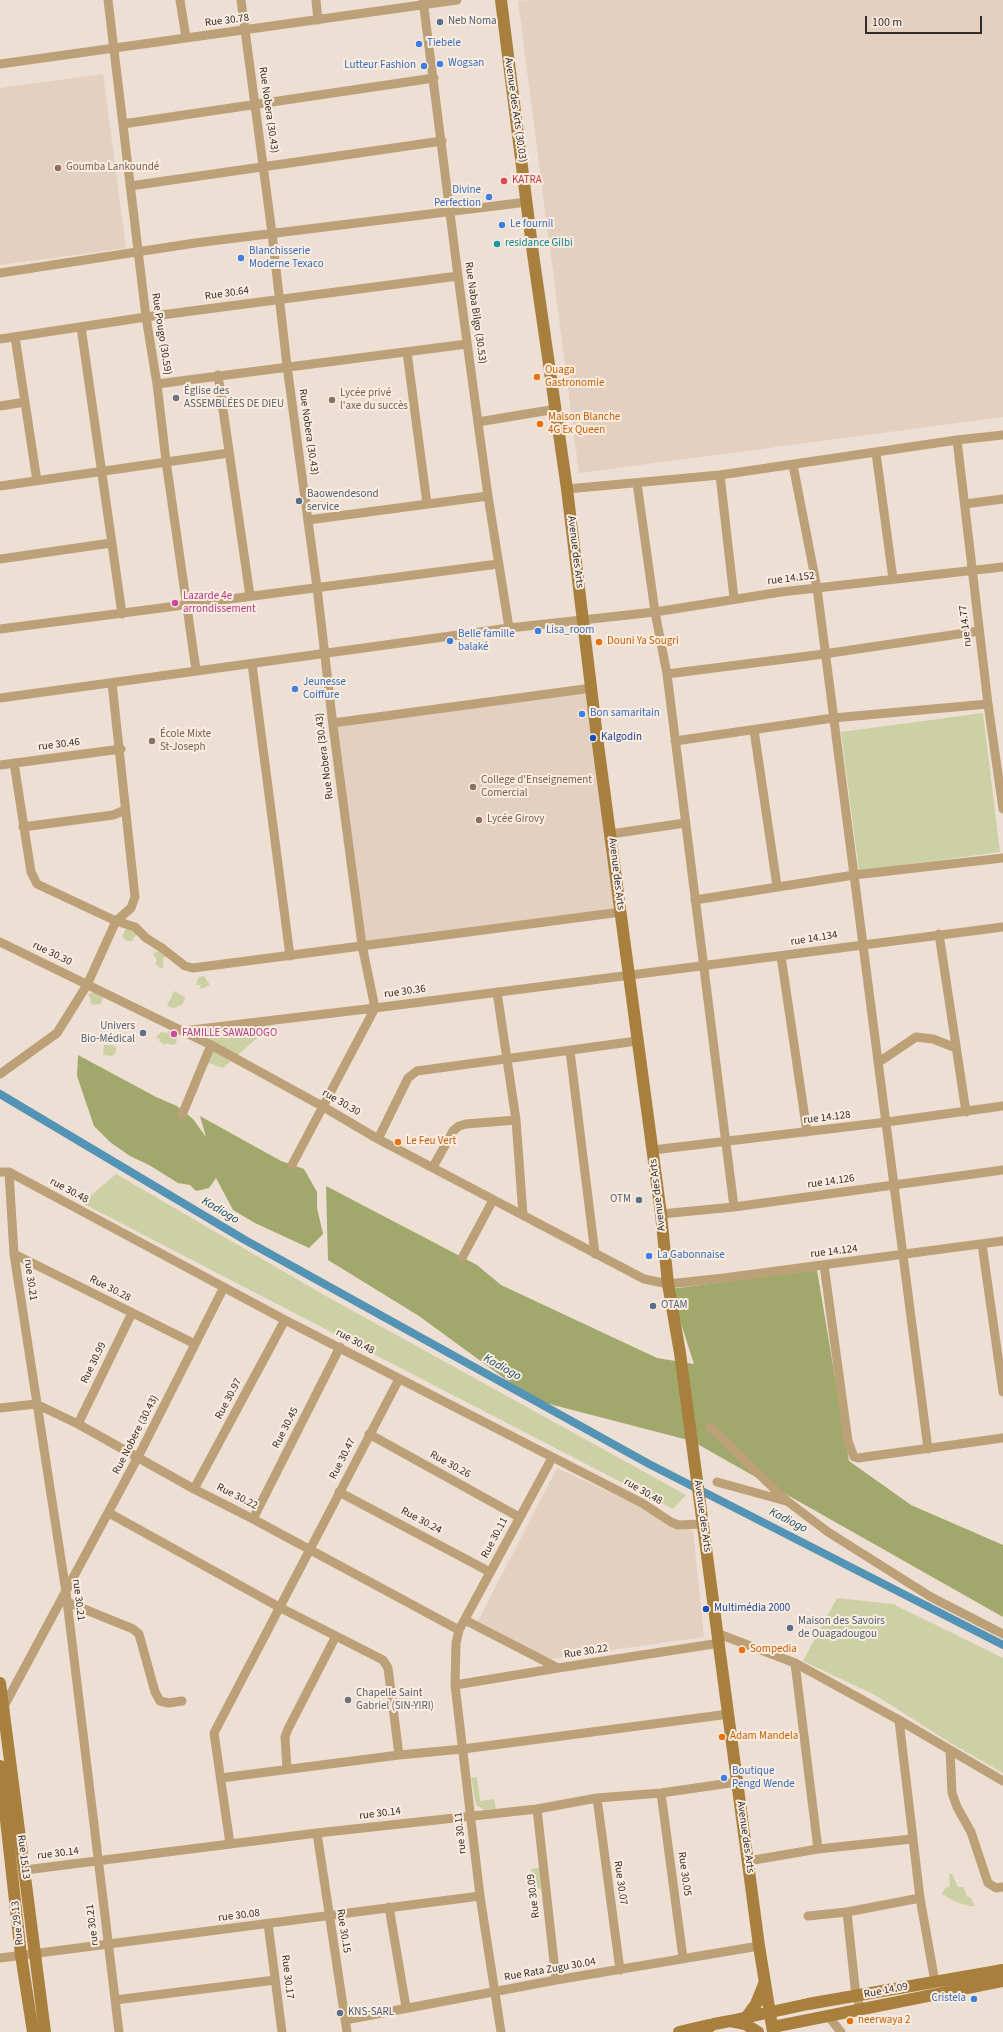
<!DOCTYPE html>
<html>
<head>
<meta charset="utf-8">
<style>
	body { margin:0 }
	#map { position:relative; width:1003px; height:2032px; overflow:hidden; background:#eddfd3; font-family:"Source Sans 3",sans-serif }
	canvas { display:block }
	.scale { position:absolute; left:865px; top:16px; width:117px; height:18px; box-sizing:border-box; border:2px solid #332d29; border-top:0; padding-left:5px; font-size:12px; line-height:14px; white-space:nowrap; color:#332d29; -webkit-text-stroke:3px #faede0; paint-order:stroke }
</style>
</head>
<body>
<div id="map">
<canvas width="1003" height="2032"></canvas>
<div class="scale">100 m</div>
</div>
<script>
const g = document.querySelector('canvas').getContext('2d');
g.lineJoin = 'round';
function fill(path, color) { g.fillStyle = color; g.fill(path, 'evenodd'); }
const shape = rows => new Path2D(rows.map(r => 'M' + r).join(''));
function trace(path, color, width, dash) { g.strokeStyle = color; g.lineWidth = width; g.lineCap = dash ? 'butt' : 'round'; g.setLineDash(dash || []); g.stroke(path); }
function drawText(font, color, halo, rows, align = 'center') {
  g.font = font + ' "Source Sans 3",sans-serif'; g.lineWidth = 4; g.setLineDash([]); g.textBaseline = 'middle'; g.strokeStyle = halo; g.fillStyle = color; for (const [text, x, y, turn = 0] of rows) {
    g.save(); g.translate(x, y); g.rotate((+turn || 0) * Math.PI / 180); g.textAlign = isNaN(turn) ? turn : align; if (halo) g.strokeText(text, 0, 0); g.fillText(text, 0, 0); g.restore();
  }
}
fill(shape([
	[530,0,1003,0,1003,417,579,473,518,1],
	[103,74,126,248,0,265,0,88],
	[592,687,621,916,364,944,335,725],
	[557,1468,693,1531,704,1637,548,1659,478,1621]
]), '#e3d0c0');
fill(shape([
	[983,713,1000,852,859,871,841,732],
	[129,926,137,934,132,941,126,941,122,936,125,930],
	[160,950,167,956,163,958,163,968,160,968,155,963,157,960,153,954],
	[204,976,210,985,201,989,200,985,196,985,197,980,199,977],
	[94,991,99,994,99,996,103,997,101,1004,94,1005,90,1003,91,999,88,995],
	[174,991,185,997,183,1004,174,1008,167,1006],
	[273,1024,223,1068,206,1062,215,1043,194,1032],
	[169,1031,177,1037,176,1044,171,1045,167,1043,165,1045,159,1041,160,1039,156,1037,161,1032,167,1033],
	[104,1045,113,1045,116,1048,116,1053,111,1056,103,1055],
	[116,1174,324,1295,686,1495,673,1509,82,1203],
	[837,1598,893,1604,1003,1658,1003,1773,949,1742,875,1695,803,1661],
	[477,1777,480,1801,494,1799,496,1809,485,1810,476,1805,471,1778],
	[539,1868,542,1890,535,1886,531,1869],
	[949,1874,952,1874,958,1887,963,1887,967,1896,971,1898,975,1906,970,1906,956,1902,942,1894,944,1889,950,1886]
]), '#cbd1a4');
fill(shape([
	[78,1055,156,1097,177,1106,193,1119,206,1137,200,1116,281,1161,304,1169,317,1192,317,1208,323,1234,309,1248,255,1223,233,1210,216,1178,209,1188,196,1191,190,1185,178,1183,149,1165,130,1156,110,1142,94,1126,77,1076],
	[326,1186,477,1265,501,1285,657,1358,694,1364,670,1289,817,1270,849,1461,911,1505,1003,1545,1003,1617,692,1441,534,1400,419,1316,328,1260]
]), '#a0a86b');
trace(shape([
	[0,1094,245,1240,649,1464,1003,1645]
]), '#5393b5', 8);
trace(shape([
	[108,0,146,317,157,384,166,461,196,670],
	[180,0,186,38],
	[241,0,272,233,287,366,317,587,333,726,362,945,375,1008,292,1165],
	[316,0,318,20],
	[423,0,458,276,488,496,509,628],
	[0,64,457,0],
	[123,124,434,78],
	[130,186,442,141],
	[0,273,195,243,527,202],
	[81,327,122,614],
	[15,337,37,481],
	[0,339,146,317,458,276],
	[407,352,427,504],
	[218,375,250,596],
	[157,384,467,344],
	[0,406,25,402],
	[478,422,556,409],
	[957,440,988,704,1003,809],
	[876,453,893,579],
	[793,465,817,588,928,1449],
	[720,475,734,598],
	[637,483,655,612,667,674,734,1207],
	[0,486,229,453],
	[567,489,720,475,957,440,1003,435],
	[965,504,1003,499],
	[308,520,488,496],
	[0,559,111,543],
	[0,629,498,564],
	[252,664,290,956],
	[667,674,824,654,979,631],
	[0,698,509,628,655,612,781,592,1003,567],
	[333,723,592,688],
	[754,730,777,886],
	[675,741,833,718,988,704],
	[14,763,31,872,37,884,116,921,135,927,146,938,162,948,185,966,193,968,621,912],
	[0,765,121,749],
	[23,827,113,815,125,810],
	[611,834,685,823],
	[695,900,854,875,1003,858],
	[939,934,966,1112],
	[0,942,211,1045,322,1106,378,1139,644,1279,668,1284,724,1278,1003,1241],
	[781,956,807,1132],
	[497,992,516,1120,523,1215],
	[183,1031,375,1008,1003,927],
	[570,1051,595,1254],
	[879,1062,916,1037,933,1039,956,1048],
	[0,1074,57,1033,87,985,116,921,131,908,135,897,112,683],
	[182,1115,211,1045],
	[378,1139,408,1078,417,1071,637,1041],
	[653,1150,887,1122,1003,1106],
	[433,1167,453,1131,459,1126,466,1124,516,1120],
	[0,1172,9,1172,285,1320,642,1503,671,1522,678,1525,702,1524],
	[9,1172,14,1254,66,1592,119,2032],
	[661,1214,734,1207,1003,1170],
	[982,1244,1003,1392],
	[14,1254,195,1344],
	[462,1258,493,1200],
	[824,1265,848,1441,854,1457,858,1458,1003,1438],
	[0,1408,36,1404,78,1424,194,1489,253,1519,459,1630],
	[78,1424,132,1313],
	[710,1427,787,1501,828,1532,931,1597,1003,1634],
	[369,1434,519,1517],
	[717,1482,786,1501],
	[194,1489,285,1320],
	[339,1492,490,1572],
	[109,1513,279,1607,383,1660,388,1668,399,1755],
	[253,1519,340,1347],
	[67,1602,133,1629,139,1634,155,1692,160,1701,169,1703,182,1701],
	[465,1620,558,1668,720,1643],
	[719,1634,795,1663,899,1720,1003,1781],
	[795,1663,818,1849],
	[455,1685,558,1668],
	[3,1708,138,1457,224,1287],
	[899,1720,920,1898,935,1982],
	[950,1750,952,1793,957,1807,971,1832,988,1883,996,1888,1003,1887],
	[287,1769,285,1737,288,1729,336,1636],
	[221,1778,399,1755,463,1749,729,1714],
	[661,1793,683,1958],
	[597,1798,620,1970],
	[537,1809,556,1980],
	[317,1833,347,2032],
	[230,1844,214,1733,399,1379],
	[748,1861,818,1849,912,1839],
	[25,1870,317,1833,537,1809,597,1798,661,1793,737,1782],
	[389,1907,406,2007],
	[847,1912,856,1996,861,2009],
	[808,1916,847,1912,920,1898],
	[268,1924,282,2032],
	[0,1958,480,1896],
	[115,2000,275,1980],
	[828,2016,841,2032],
	[345,2020,556,1980,759,1946],
	[501,2032,480,1896,455,1685,456,1643,459,1630,552,1458]
]), '#bca077', 9);
trace(shape([
	[501,0,533,254,567,489,597,737,661,1214,668,1284,680,1353,759,1946,773,2032],
	[0,1683,45,2032],
	[0,1766,21,1955,33,2032],
	[745,2019,756,2004,764,1984],
	[730,2021,808,2004,1003,1970],
	[773,2027,1003,1981],
	[679,2032,709,2025],
	[701,2032,714,2024,730,2021,745,2024,758,2032]
]), '#a87f3d', 12);
for (const [x, y, r, color] of [
	[440,22,4,"#5c6f8a"],
	[419,44,4,"#3f7fe0"],
	[440,64,4,"#3f7fe0"],
	[424,66,4,"#3f7fe0"],
	[58,168,4,"#8d6e63"],
	[504,181,4,"#e0444e"],
	[489,197,4,"#3f7fe0"],
	[502,225,4,"#3f7fe0"],
	[497,244,4,"#0f9aa8"],
	[241,258,4,"#3f7fe0"],
	[537,377,4,"#e8710a"],
	[176,398,4,"#6b7280"],
	[332,400,4,"#8d6e63"],
	[540,424,4,"#e8710a"],
	[299,501,4,"#5c6f8a"],
	[175,603,4,"#d1479c"],
	[538,631,4,"#3f7fe0"],
	[450,641,4,"#3f7fe0"],
	[599,642,4,"#e8710a"],
	[295,689,4,"#3f7fe0"],
	[582,714,4,"#3f7fe0"],
	[593,738,4,"#1a4fb4"],
	[152,741,4,"#8d6e63"],
	[473,787,4,"#8d6e63"],
	[479,820,4,"#8d6e63"],
	[143,1033,4,"#5c6f8a"],
	[174,1034,4,"#d1479c"],
	[398,1142,4,"#e8710a"],
	[639,1200,4,"#5c6f8a"],
	[649,1256,4,"#3f7fe0"],
	[653,1306,4,"#5c6f8a"],
	[706,1609,4,"#1a4fb4"],
	[790,1628,4,"#5c6f8a"],
	[742,1650,4,"#e8710a"],
	[348,1700,4,"#6b7280"],
	[722,1737,4,"#e8710a"],
	[724,1778,4,"#3f7fe0"],
	[974,1999,4,"#3f7fe0"],
	[340,2013,4,"#5c6f8a"],
	[850,2021,4,"#e8710a"]
]) { const dot = new Path2D(); dot.arc(x, y, r, 0, 2 * Math.PI); g.fillStyle = color; g.fill(dot); trace(dot, '#faede0', 1.5); }
drawText('11px', '#332d29', '#faede0', [
	["Rue 30.78",227,21,-7],
	["Rue Nobera (30.43)",268,110,82],
	["Avenue des Arts (30.03)",515,110,82],
	["Rue 30.64",227,294,-8],
	["Rue Naba Bilgo (30.53)",475,313,82],
	["Rue Pougo (30.59)",161,334,81],
	["Rue Nobera (30.43)",308,432,82],
	["Avenue des Arts",575,552,83],
	["rue 14.152",791,579,-7],
	["rue 14.77",966,626,-97],
	["rue 30.46",59,745,-7],
	["Rue Nobera (30.43)",325,756,-97],
	["Avenue des Arts",616,874,83],
	["rue 14.134",814,939,-9],
	["rue 30.30",52,954,26],
	["rue 30.36",405,992,-8],
	["rue 30.30",341,1103,30],
	["rue 14.128",827,1118,-7],
	["rue 14.126",831,1182,-8],
	["rue 30.48",69,1191,28],
	["Avenue des Arts",658,1195,-97],
	["rue 14.124",834,1252,-7],
	["rue 30.21",30,1280,82],
	["Rue 30.28",110,1289,27],
	["rue 30.48",355,1342,28],
	["Rue 30.99",94,1363,-64],
	["Rue 30.97",229,1399,-62],
	["Rue 30.45",286,1428,-63],
	["Rue Nobere (30.43)",136,1435,-63],
	["Rue 30.47",343,1459,-63],
	["Rue 30.26",450,1465,29],
	["rue 30.48",643,1492,30],
	["Rue 30.22",237,1497,27],
	["Avenue des Arts",702,1516,82],
	["Rue 30.24",421,1521,28],
	["Rue 30.11",495,1538,-62],
	["rue 30.21",78,1600,83],
	["Rue 30.22",586,1652,-9],
	["rue 30.14",380,1814,-7],
	["rue 30.11",461,1833,-96],
	["Avenue des Arts",745,1837,82],
	["rue 30.14",58,1854,-7],
	["Rue 15.13",23,1857,83],
	["Rue 30.05",684,1874,82],
	["Rue 30.07",620,1883,82],
	["Rue 30.09",534,1896,-97],
	["rue 30.08",239,1916,-7],
	["Rue 29.13",18,1923,-96],
	["rue 30.21",93,1925,-97],
	["Rue 30.15",343,1931,81],
	["Rue Rata Zugu 30.04",550,1970,-10],
	["Rue 30.17",287,1977,83],
	["Rue 14.09",886,1991,-11]
]);
drawText('11px', '#4e5e75', '#faede0', [
	["Neb Noma",448,22],
	["Baowendesond",307,495],
	["service",307,508],
	["Univers",135,1027,"right"],
	["Bio-Médical",135,1040,"right"],
	["OTM",631,1200,"right"],
	["OTAM",661,1306],
	["Maison des Savoirs",798,1622],
	["de Ouagadougou",798,1635],
	["KNS-SARL",348,2013]
], 'left');
drawText('11px', '#366cbe', '#faede0', [
	["Tiebele",427,44],
	["Wogsan",448,64],
	["Lutteur Fashion",416,66,"right"],
	["Divine",481,191,"right"],
	["Perfection",481,204,"right"],
	["Le fournil",510,225],
	["Blanchisserie",249,252],
	["Moderne Texaco",249,265],
	["Lisa_room",546,631],
	["Belle famille",458,635],
	["balaké",458,648],
	["Jeunesse",303,683],
	["Coiffure",303,696],
	["Bon samaritain",590,714],
	["La Gabonnaise",657,1256],
	["Boutique",732,1772],
	["Pengd Wende",732,1785],
	["Cristela",966,1999,"right"]
], 'left');
drawText('11px', '#785e54', '#faede0', [
	["Goumba Lankoundé",66,168],
	["Lycée privé",340,394],
	["l'axe du succès",340,407],
	["École Mixte",160,735],
	["St-Joseph",160,748],
	["College d'Enseignement",481,781],
	["Comercial",481,794],
	["Lycée Girovy",487,820]
], 'left');
drawText('11px', '#be3a42', '#faede0', [
	["KATRA",512,181]
], 'left');
drawText('11px', '#0d838f', '#faede0', [
	["residance Gilbi",505,244]
], 'left');
drawText('11px', '#c56008', '#faede0', [
	["Ouaga",545,371],
	["Gastronomie",545,384],
	["Maison Blanche",548,418],
	["4G Ex Queen",548,431],
	["Douni Ya Sougri",607,642],
	["Le Feu Vert",406,1142],
	["Sompedia",750,1650],
	["Adam Mandela",730,1737],
	["neerwaya 2",858,2021]
], 'left');
drawText('11px', '#5b616d', '#faede0', [
	["Église des",184,392],
	["ASSEMBLÉES DE DIEU",184,405],
	["Chapelle Saint",356,1694],
	["Gabriel (SIN-YIRI)",356,1707]
], 'left');
drawText('11px', '#b23c85', '#faede0', [
	["Lazarde 4e",183,597],
	["arrondissement",183,610],
	["FAMILLE SAWADOGO",182,1034]
], 'left');
drawText('11px', '#164399', '#faede0', [
	["Kalgodin",601,738],
	["Multimédia 2000",714,1609]
], 'left');
drawText('italic 12px', '#194c65', '#faede0', [
	["Kadiogo",220,1211,31],
	["Kadiogo",502,1368,29],
	["Kadiogo",788,1521,27]
]);
</script>
</body>
</html>
